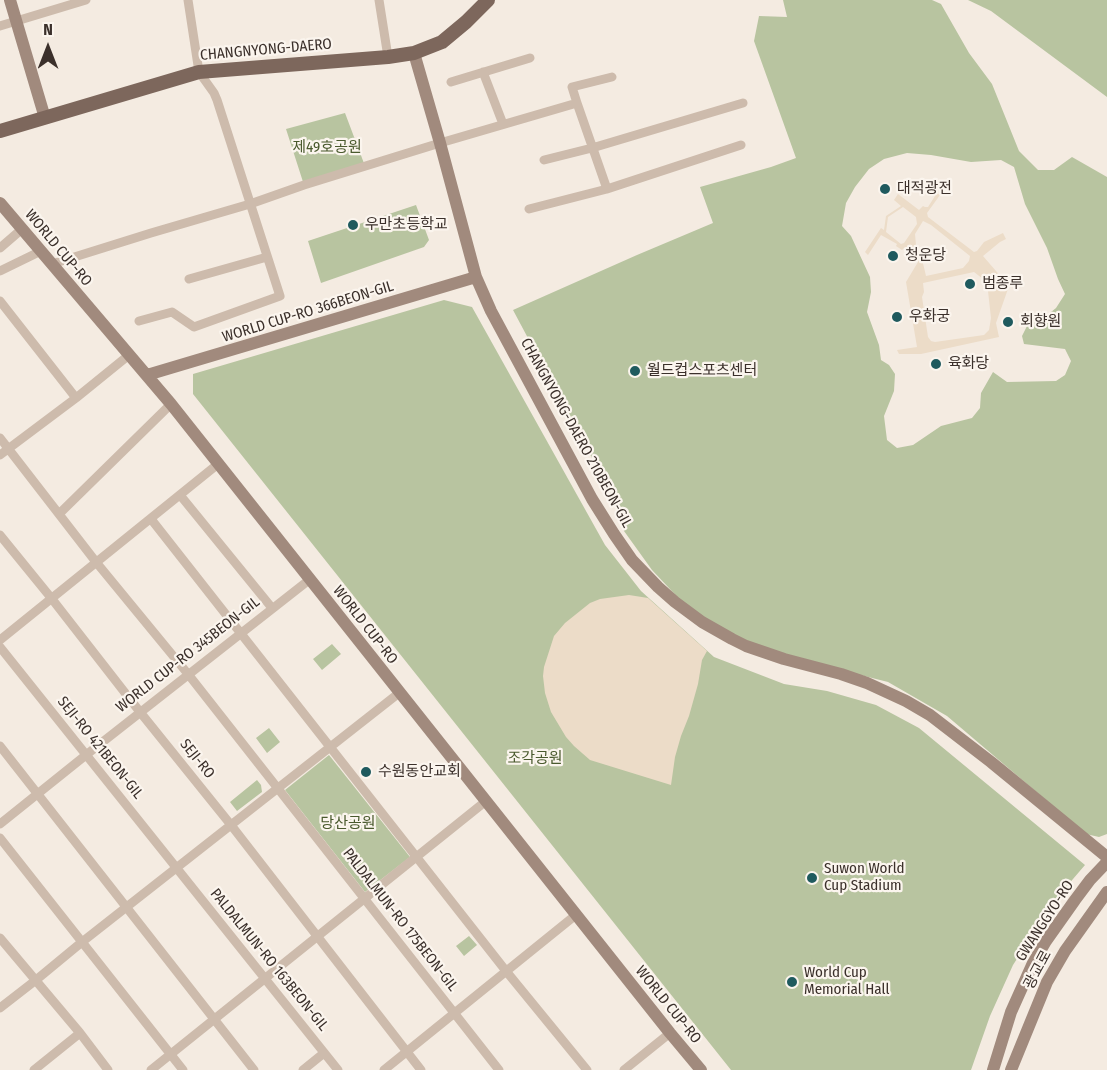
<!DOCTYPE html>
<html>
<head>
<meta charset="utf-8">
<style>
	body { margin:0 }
	#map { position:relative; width:1107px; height:1070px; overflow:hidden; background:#f4ebe1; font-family:"Fira Sans Condensed",sans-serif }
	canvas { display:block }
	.north { position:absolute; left:18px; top:18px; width:60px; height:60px; -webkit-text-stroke:4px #fbf5ee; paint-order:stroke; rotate:0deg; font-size:16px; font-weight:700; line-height:24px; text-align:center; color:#3b302b }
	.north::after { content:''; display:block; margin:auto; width:21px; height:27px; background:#3b302b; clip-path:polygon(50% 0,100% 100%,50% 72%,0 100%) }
</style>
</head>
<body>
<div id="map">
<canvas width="1107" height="1070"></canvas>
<div class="north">N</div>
</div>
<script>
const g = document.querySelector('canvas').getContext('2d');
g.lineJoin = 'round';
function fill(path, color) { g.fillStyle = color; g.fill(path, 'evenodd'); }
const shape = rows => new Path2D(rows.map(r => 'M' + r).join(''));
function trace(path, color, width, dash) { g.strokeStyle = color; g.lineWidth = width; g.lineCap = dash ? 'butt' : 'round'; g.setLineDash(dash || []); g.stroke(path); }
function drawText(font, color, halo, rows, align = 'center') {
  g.font = font + ' "Fira Sans Condensed","Noto Sans KR",sans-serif'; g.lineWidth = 4.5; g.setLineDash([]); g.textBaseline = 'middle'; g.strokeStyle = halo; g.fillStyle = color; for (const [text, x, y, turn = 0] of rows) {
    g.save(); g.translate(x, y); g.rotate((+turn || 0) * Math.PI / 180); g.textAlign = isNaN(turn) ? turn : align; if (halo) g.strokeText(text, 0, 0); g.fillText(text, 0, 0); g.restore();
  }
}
fill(shape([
	[783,0,932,0,941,4,969,53,992,84,1019,151,1038,170,1054,170,1072,157,1107,177,1107,834,1099,837,1086,834,947,716,888,682,777,654,738,639,685,605,652,570,624,531,609,490,513,310,637,255,713,223,700,187,771,167,796,158,754,41,759,16,787,17],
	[907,153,931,155,971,162,1001,160,1014,167,1025,204,1047,248,1058,279,1065,294,1056,308,1045,317,1027,326,1022,336,1024,344,1065,349,1071,361,1065,375,1056,381,1007,382,993,372,981,393,980,408,972,418,941,426,913,445,897,448,887,440,884,416,894,391,895,374,889,365,881,360,879,345,867,312,871,292,870,277,851,236,842,226,846,203,855,187,869,169,884,159],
	[968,0,1107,0,1107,97,991,11],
	[345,113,365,166,304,185,286,129],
	[416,205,429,240,424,247,321,283,308,241],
	[444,300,472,307,605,545,641,591,714,657,784,684,827,691,876,705,919,728,1085,865,1055,900,1013,965,990,1016,971,1070,731,1070,193,394,193,374],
	[332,644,341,654,322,670,313,659],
	[269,728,280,742,267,753,256,738],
	[329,755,410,857,365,892,285,790],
	[257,780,261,785,262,792,237,811,230,802],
	[469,936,477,945,464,956,456,946]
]), '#b8c4a0');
fill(shape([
	[933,191,940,195,927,213,928,217,974,252,977,251,984,242,1003,233,1006,239,1000,242,983,256,1009,286,996,323,999,337,921,354,899,354,897,350,917,347,906,282,918,262,917,256,904,248,902,250,896,246,897,244,881,235,868,255,865,252,881,228,884,230,886,216,901,206,894,200,898,194,919,210,923,206,925,207,928,207,935,196],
	[903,207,916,217,917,224,904,243,901,244,886,232,888,217],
	[923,221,931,225,970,256,969,261,963,268,926,276,922,259,916,245,915,234],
	[974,272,987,282,991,318,989,330,984,335,935,342,931,341,928,337,922,297,924,292,923,283],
	[629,595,648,598,707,651,702,660,698,684,689,716,681,736,675,757,671,785,590,760,574,746,566,737,551,712,545,693,543,676,544,667,554,636,565,623,590,603,600,599]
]), '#ecdcc8');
trace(shape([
	[379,0,388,57],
	[0,26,86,0],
	[483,72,503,124],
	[451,82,530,58],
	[577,103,607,189],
	[544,160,592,148,743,103],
	[529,209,607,189,741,145],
	[0,248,22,229],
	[52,264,151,233,250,204,304,185,440,143,577,103,572,87,612,77],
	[0,271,41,251],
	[189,279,267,257],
	[0,301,76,398],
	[139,321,172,312,194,327,280,296,217,100,214,93,199,72,188,0],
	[0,438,96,562,188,674,499,1070],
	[0,455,76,398,129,355],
	[180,495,272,608],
	[59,514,171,404],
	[151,519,506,971,587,1070],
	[0,535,52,599,140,712,231,825,421,1070],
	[0,640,218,464],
	[0,647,338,1070],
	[0,746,254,1070],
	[0,824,86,755,309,580],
	[0,838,183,1070],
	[0,938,80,1033,108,1070],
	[0,1008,36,980,82,942,399,693],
	[34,1070,80,1033],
	[151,1070,486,801],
	[303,1070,324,1053],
	[384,1070,577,914],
	[624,1070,670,1033]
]), '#cdbbac', 9);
trace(shape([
	[10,0,45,118],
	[414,53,440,143,476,277,491,311,592,499,614,534,632,560,658,587,675,602,702,622,732,639,746,646,784,659,841,674,867,683,906,701,930,715,991,762,1107,857],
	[0,203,171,404,670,1033,701,1070],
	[147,375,476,277],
	[993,1070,1011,1012,1033,963,1046,941,1075,900,1090,880,1107,862],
	[1011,1070,1047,982,1065,951,1107,892]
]), '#a18a7d', 12);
trace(shape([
	[0,131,199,72,388,57,414,53,442,42,466,22,488,0]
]), '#7d675c', 14);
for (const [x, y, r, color] of [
	[885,189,6,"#1f5a5e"],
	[353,225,6,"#1f5a5e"],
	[893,256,6,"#1f5a5e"],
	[970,284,6,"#1f5a5e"],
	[897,317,6,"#1f5a5e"],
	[1008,322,6,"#1f5a5e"],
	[936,364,6,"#1f5a5e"],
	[635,371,6,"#1f5a5e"],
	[366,772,6,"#1f5a5e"],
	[812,878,6,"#1f5a5e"],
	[792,982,6,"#1f5a5e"]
]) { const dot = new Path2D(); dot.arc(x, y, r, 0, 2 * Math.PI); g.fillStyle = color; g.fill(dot); trace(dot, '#fbf5ee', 2); }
drawText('15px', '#3b302b', '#fbf5ee', [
	["CHANGNYONG-DAERO",266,50,-5],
	["WORLD CUP-RO",58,248,50],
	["WORLD CUP-RO 366BEON-GIL",308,312,-17],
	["CHANGNYONG-DAERO 210BEON-GIL",576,433,61],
	["WORLD CUP-RO",365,625,52],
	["WORLD CUP-RO 345BEON-GIL",188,655,-38],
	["SEJI-RO 421BEON-GIL",100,748,51],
	["SEJI-RO",197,759,51],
	["PALDALMUN-RO 175BEON-GIL",400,920,52],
	["GWANGGYO-RO",1045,921,-57],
	["PALDALMUN-RO 163BEON-GIL",269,960,51],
	["광교로",1038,970,-62],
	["WORLD CUP-RO",668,1005,51]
]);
drawText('15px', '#4a5a2e', '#fbf5ee', [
	["제49호공원",327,148],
	["조각공원",535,759],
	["당산공원",348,824]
]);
drawText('15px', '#3b302b', '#fbf5ee', [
	["대적광전",897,189],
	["우만초등학교",365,225],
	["청운당",905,256],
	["범종루",982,284],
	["우화궁",909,317],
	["회향원",1020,322],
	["육화당",948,364],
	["월드컵스포츠센터",647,371],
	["수원동안교회",378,772],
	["Suwon World",824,869],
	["Cup Stadium",824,886],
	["World Cup",804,973],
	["Memorial Hall",804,990]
], 'left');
</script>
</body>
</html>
